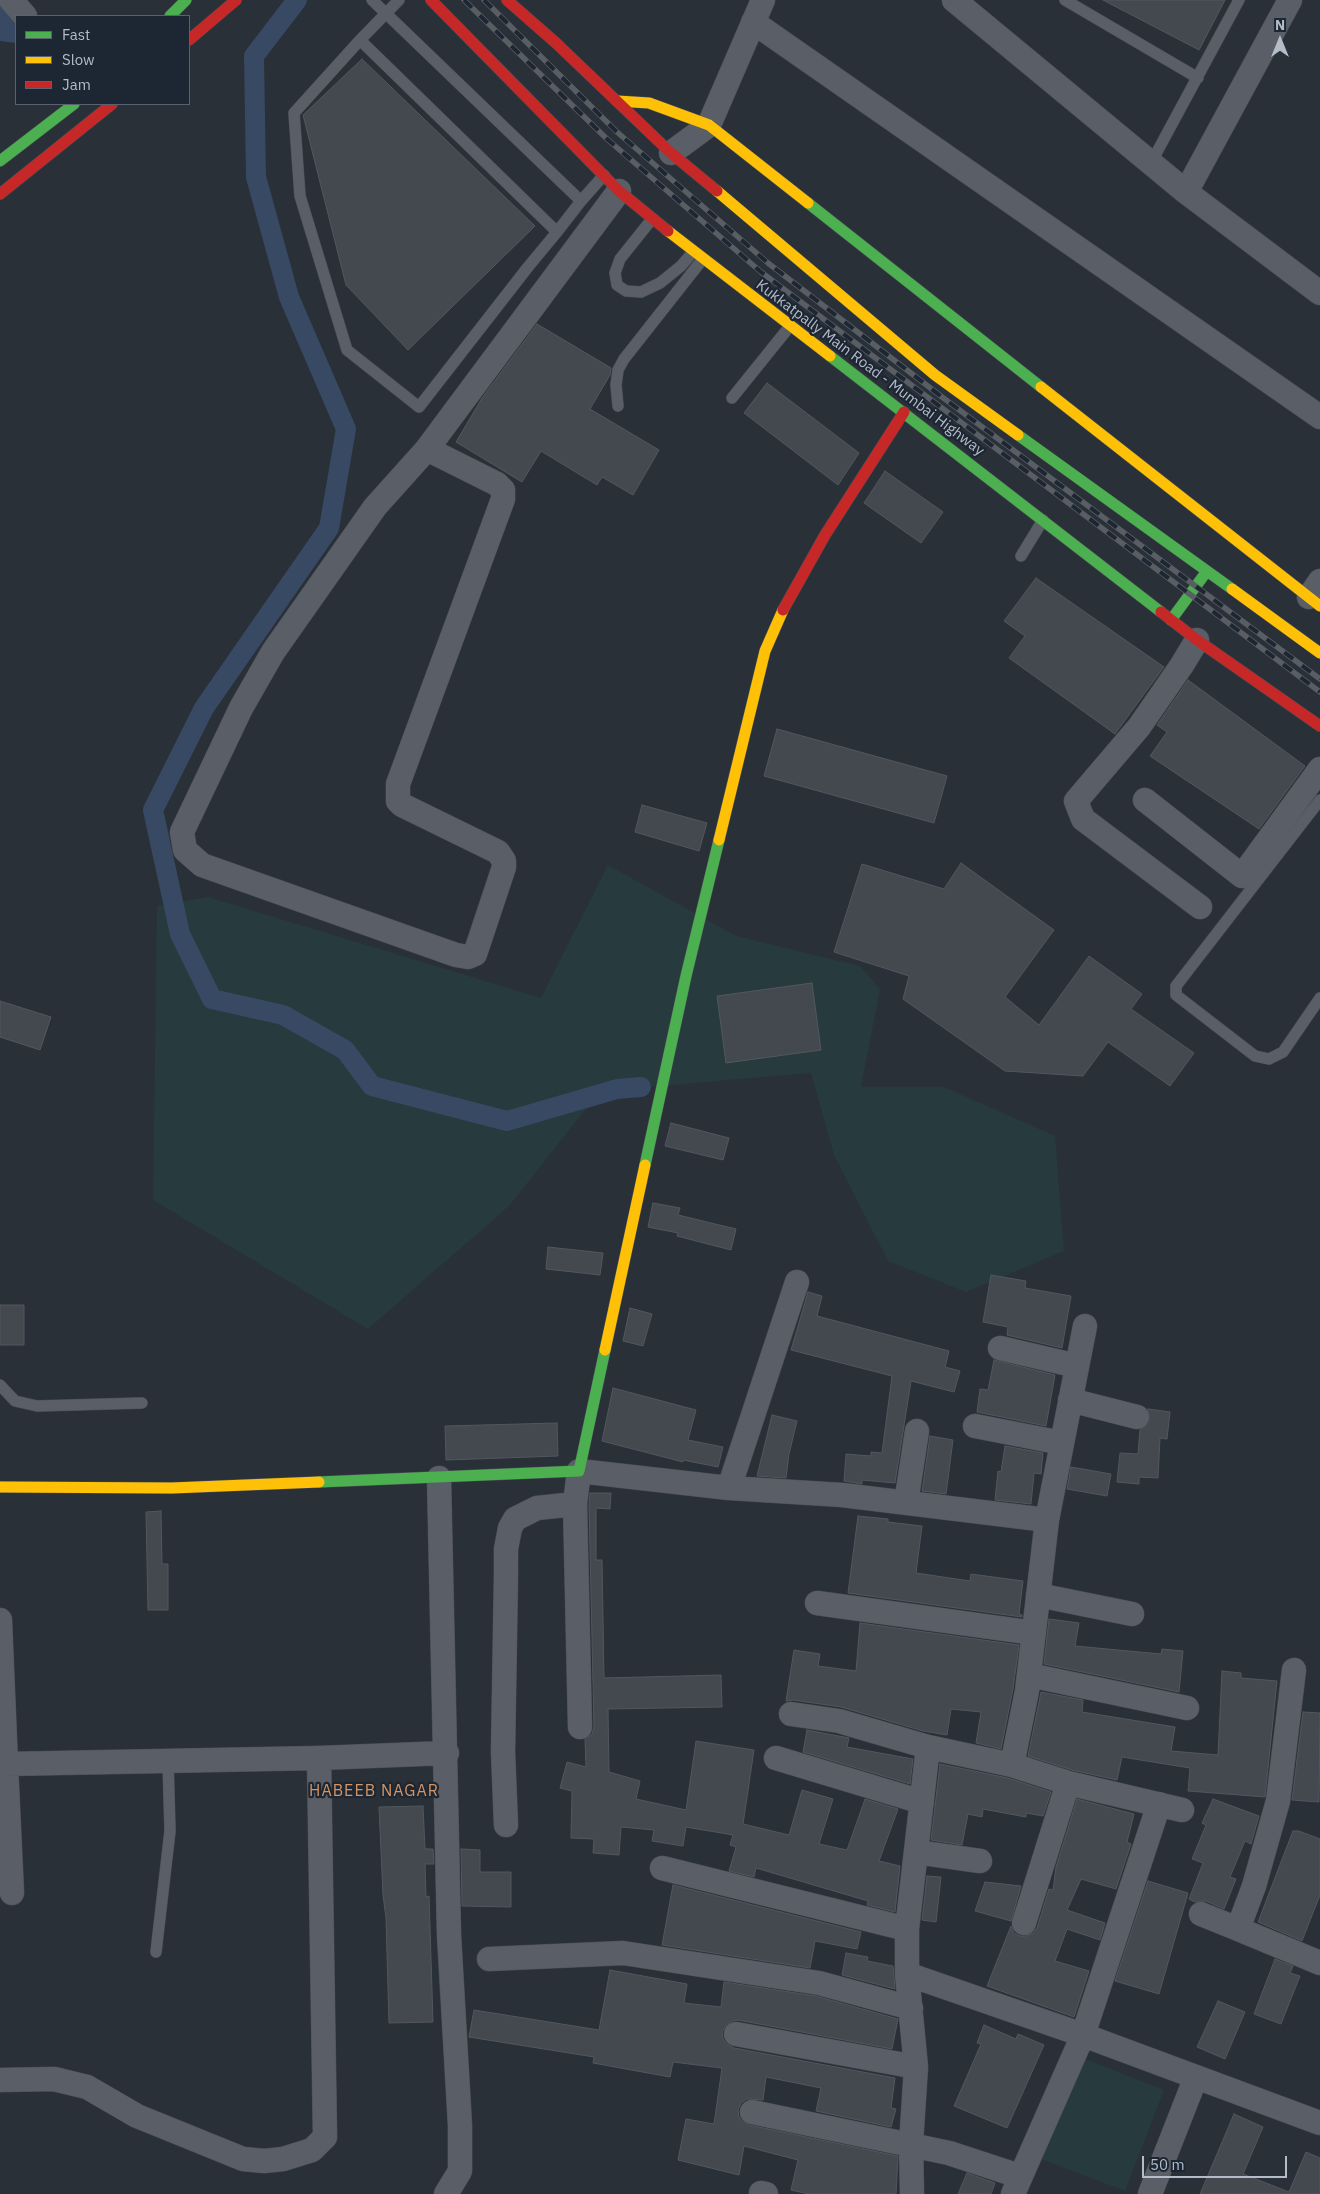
<!DOCTYPE html>
<html>
<head>
<meta charset="utf-8">
<style>
	body { margin:0 }
	#map { position:relative; width:1320px; height:2194px; overflow:hidden; background:#2a3038; font-family:"IBM Plex Sans",sans-serif }
	canvas { display:block }
	.legend { position:absolute; left:15px; top:15px; width:175px; height:90px; box-sizing:border-box; background:#1d2633; border:1px solid #59626f; margin:0; padding:6px 9px; list-style:none; font-size:15px; color:#b4bcc9 }
	.legend li { display:flex; align-items:center; gap:10px; height:25px }
	.legend b { width:25px; border:1px solid #59626f }
	.north { position:absolute; left:1255px; top:15px; width:50px; height:50px; -webkit-text-stroke:4px #1d2633; paint-order:stroke; rotate:0deg; font-size:14px; font-weight:700; line-height:20px; text-align:center; color:#b4bcc9 }
	.north::after { content:''; display:block; margin:auto; width:18px; height:22px; background:#b4bcc9; clip-path:polygon(50% 0,100% 100%,50% 72%,0 100%) }
	.scale { position:absolute; left:1142px; top:2156px; width:145px; height:22px; box-sizing:border-box; border:2px solid #b4bcc9; border-top:0; padding-left:6px; font-size:15px; line-height:18px; white-space:nowrap; color:#b4bcc9; -webkit-text-stroke:4px #1d2633; paint-order:stroke }
</style>
</head>
<body>
<div id="map">
<canvas width="1320" height="2194"></canvas>
<ul class="legend">
<li><b style="height:6px;background:#4caf50"></b>Fast</li>
<li><b style="height:6px;background:#ffc107"></b>Slow</li>
<li><b style="height:6px;background:#c62828"></b>Jam</li>
</ul>
<div class="north">N</div>
<div class="scale">50 m</div>
</div>
<script>
const g = document.querySelector('canvas').getContext('2d');
g.lineJoin = 'round';
function fill(path, color) { g.fillStyle = color; g.fill(path, 'evenodd'); }
const shape = rows => new Path2D(rows.map(r => 'M' + r).join(''));
function trace(path, color, width, dash) { g.strokeStyle = color; g.lineWidth = width; g.lineCap = dash ? 'butt' : 'round'; g.setLineDash(dash || []); g.stroke(path); }
function drawText(font, color, halo, rows, align = 'center') {
  g.font = font + ' "IBM Plex Sans",sans-serif'; g.lineWidth = 4.5; g.setLineDash([]); g.textBaseline = 'middle'; g.strokeStyle = halo; g.fillStyle = color; for (const [text, x, y, turn = 0] of rows) {
    g.save(); g.translate(x, y); g.rotate((+turn || 0) * Math.PI / 180); g.textAlign = isNaN(turn) ? turn : align; if (halo) g.strokeText(text, 0, 0); g.fillText(text, 0, 0); g.restore();
  }
}
fill(shape([
	[608,865,736,936,860,966,880,989,861,1087,944,1087,1055,1136,1064,1251,966,1292,888,1261,834,1155,811,1073,600,1091,509,1206,368,1329,153,1200,157,906,208,897,541,998],
	[1080,2057,1164,2090,1125,2191,1041,2159]
]), '#273a3e');
fill(shape([
	[0,0,16,16,16,43,0,41]
]), '#384963');
trace(shape([
	[297,0,254,56,256,177,289,297,346,429,329,528,204,708,153,810,180,934,212,999,283,1015,345,1050,372,1086,507,1121,617,1089,641,1087]
]), '#384963', 20);
const building = shape([
	[1103,0,1225,0,1199,50,1103,0],
	[362,59,535,226,408,350,346,285,303,115,362,59],
	[537,324,611,368,610,375,590,409,659,450,633,495,602,477,597,485,541,451,522,482,456,442,482,398,537,324],
	[767,383,859,453,838,485,744,413,767,383],
	[885,471,943,512,921,543,864,503,885,471],
	[1036,578,1164,667,1115,734,1009,658,1025,636,1004,621,1036,578],
	[1188,680,1305,766,1259,829,1150,756,1167,732,1157,725,1188,680],
	[777,729,947,776,934,823,764,776,777,729],
	[642,805,707,823,699,851,635,832,642,805],
	[961,863,1054,930,1005,997,1039,1025,1089,956,1142,994,1131,1009,1194,1053,1170,1086,1108,1042,1083,1076,1005,1071,903,999,909,976,834,952,862,864,944,889,961,863],
	[812,983,821,1050,726,1063,717,996,812,983],
	[0,1001,51,1017,40,1050,0,1037,0,1001],
	[671,1123,729,1138,723,1160,665,1146,671,1123],
	[653,1203,680,1208,678,1215,736,1229,731,1250,677,1236,678,1233,648,1227,653,1203],
	[548,1247,603,1253,600,1275,546,1269,548,1247],
	[991,1275,1026,1281,1025,1288,1071,1296,1062,1348,1007,1335,1008,1327,983,1322,991,1275],
	[808,1292,822,1296,817,1316,949,1351,945,1367,960,1371,954,1392,911,1381,895,1483,862,1480,862,1484,844,1481,846,1454,871,1456,871,1452,882,1453,892,1376,791,1350,808,1292],
	[0,1305,24,1305,24,1345,0,1345,0,1305],
	[630,1308,652,1314,643,1346,623,1341,630,1308],
	[994,1360,1055,1375,1046,1426,977,1412,980,1389,988,1390,994,1360],
	[613,1388,696,1410,688,1440,723,1447,718,1467,683,1460,683,1462,602,1441,613,1388],
	[1148,1409,1170,1412,1167,1439,1160,1438,1158,1478,1139,1477,1139,1484,1117,1482,1120,1453,1138,1454,1140,1430,1147,1426,1150,1420,1148,1409],
	[772,1415,797,1421,789,1454,786,1478,757,1476,772,1415],
	[557,1423,558,1456,446,1460,445,1426,557,1423],
	[930,1436,953,1440,946,1494,922,1491,930,1436],
	[1005,1446,1043,1453,1041,1474,1034,1473,1031,1504,995,1500,998,1471,1001,1472,1005,1446],
	[1071,1467,1111,1474,1107,1496,1067,1489,1071,1467],
	[590,1493,611,1493,610,1509,596,1508,596,1560,602,1560,604,1678,721,1675,722,1707,608,1709,609,1772,640,1781,636,1799,686,1810,696,1741,754,1750,743,1824,789,1835,802,1790,833,1799,819,1844,847,1850,865,1799,898,1809,879,1861,900,1866,895,1912,867,1905,868,1901,756,1868,754,1877,729,1871,736,1847,730,1845,733,1835,686,1827,683,1846,652,1841,654,1830,621,1827,619,1855,593,1853,594,1839,571,1838,572,1791,560,1788,567,1762,586,1767,585,1739,592,1734,594,1727,589,1505,590,1493],
	[161,1511,162,1564,168,1564,168,1610,148,1610,146,1512,161,1511],
	[858,1516,888,1519,888,1522,922,1526,916,1573,970,1581,971,1574,1023,1581,1019,1614,1022,1615,1022,1617,848,1593,858,1516],
	[1049,1619,1079,1623,1075,1646,1161,1654,1162,1649,1183,1651,1179,1692,1044,1664,1049,1619],
	[860,1623,1019,1645,1013,1689,1001,1749,976,1743,981,1712,951,1709,947,1735,923,1731,841,1707,793,1700,786,1701,794,1650,820,1654,818,1666,856,1671,860,1623],
	[1222,1671,1241,1673,1241,1678,1277,1681,1265,1797,1188,1791,1190,1768,1122,1757,1117,1780,1072,1770,1028,1756,1041,1692,1083,1700,1082,1712,1175,1727,1171,1751,1218,1755,1222,1671],
	[1303,1712,1320,1713,1319,1802,1292,1800,1303,1712],
	[807,1730,849,1738,847,1747,913,1759,910,1784,803,1752,807,1730],
	[940,1764,1008,1778,1051,1792,1043,1816,1026,1813,1026,1817,983,1809,982,1817,968,1814,962,1845,931,1840,940,1764],
	[1077,1799,1134,1814,1127,1842,1131,1844,1116,1889,1081,1879,1067,1910,1105,1923,1100,1940,1067,1929,1055,1961,1089,1971,1074,2017,987,1986,1011,1926,1014,1933,1020,1936,1026,1936,1033,1933,1037,1928,1049,1889,1053,1890,1056,1867,1077,1799],
	[1213,1799,1259,1816,1251,1844,1245,1841,1230,1877,1236,1879,1224,1909,1206,1901,1195,1902,1189,1899,1203,1863,1192,1859,1206,1825,1202,1823,1213,1799],
	[423,1806,425,1849,433,1849,434,1864,425,1864,426,1897,429,1896,433,2022,389,2023,386,1918,383,1895,379,1807,423,1806],
	[1293,1831,1299,1831,1320,1839,1320,1895,1302,1941,1258,1922,1293,1831],
	[461,1849,480,1850,480,1872,511,1872,511,1907,462,1906,461,1849],
	[927,1876,941,1877,936,1922,922,1920,927,1876],
	[1148,1881,1188,1893,1159,1994,1115,1981,1148,1881],
	[985,1882,1021,1886,1011,1921,975,1911,985,1882],
	[673,1885,861,1932,857,1949,815,1941,810,1968,662,1945,673,1885],
	[846,1953,868,1957,867,1961,893,1966,895,1989,842,1975,846,1953],
	[1275,1959,1293,1966,1290,1973,1300,1976,1281,2024,1254,2014,1275,1959],
	[610,1970,687,1984,684,2003,721,2007,724,1982,816,1996,898,2019,892,2049,738,2020,732,2021,726,2025,722,2032,723,2039,727,2044,734,2048,895,2078,891,2108,896,2109,891,2127,816,2111,821,2088,766,2077,763,2100,747,2099,741,2103,738,2110,739,2117,743,2122,749,2125,898,2156,896,2194,809,2194,791,2190,798,2160,744,2146,739,2175,678,2160,686,2119,714,2124,722,2068,673,2062,670,2077,593,2063,594,2057,469,2037,474,2010,599,2030,610,1970],
	[1218,2001,1245,2012,1225,2059,1197,2047,1218,2001],
	[984,2025,1016,2039,1018,2034,1044,2045,1007,2128,954,2106,981,2044,977,2043,984,2025],
	[1234,2114,1263,2127,1243,2174,1289,2192,1306,2152,1320,2158,1320,2194,1200,2194,1234,2114],
	[967,2173,995,2183,991,2194,958,2194,967,2173]
]);
fill(building, '#444950');
trace(building, '#52575f', 1);
const lane = shape([
	[372,0,581,201],
	[1065,0,1198,78],
	[360,40,399,0],
	[1151,163,1239,0],
	[652,219,620,259,615,273,617,285,626,291,641,292,660,283,681,266,693,252],
	[557,232,360,40,294,113,300,196,347,350,419,407,528,267,557,232,581,201,604,175],
	[732,398,790,326],
	[618,406,616,385,618,370,624,359,702,260],
	[1021,556,1043,520],
	[1320,800,1176,986,1176,995,1255,1056,1269,1059,1283,1052,1320,998],
	[0,1385,15,1401,37,1406,142,1403],
	[156,1952,170,1831,168,1761]
]);
const street = shape([
	[11,0,25,16],
	[954,0,1186,192],
	[1290,0,1186,192,1320,293],
	[753,22,1320,417],
	[671,153,709,125,763,0],
	[427,449,497,484,503,490,503,499,398,784,398,801,402,805,498,852,504,861,504,867,475,954,468,957,456,955,202,865,185,850,182,832,241,708,273,652,375,507,427,449,619,191],
	[1309,597,1320,581],
	[1197,640,1182,665,1139,727,1076,801,1083,819,1200,907],
	[1145,800,1242,876,1320,769],
	[1000,1348,1077,1366],
	[1070,1400,1137,1417],
	[975,1426,1062,1443],
	[439,1478,449,1935,460,2126,460,2171,446,2194],
	[729,1488,797,1282],
	[906,1503,917,1431],
	[1038,1595,1132,1614],
	[817,1603,1034,1633],
	[0,1620,6,1764,319,1758,447,1753],
	[1294,1670,1278,1801,1254,1886,1238,1929,1320,1963],
	[1029,1675,1187,1708],
	[791,1714,839,1721,928,1747],
	[580,1727,575,1504,579,1471,729,1488,842,1495,1047,1520],
	[776,1758,922,1802],
	[6,1764,12,1893],
	[1012,1765,1068,1783,1182,1810],
	[506,1825,503,1752,506,1574,506,1549,510,1528,515,1519,537,1508,575,1504],
	[916,1852,980,1861],
	[662,1868,907,1929],
	[1201,1914,1238,1929],
	[1024,1923,1068,1783],
	[489,1959,623,1953,819,1983,911,2008],
	[907,1974,1083,2035,1320,2123],
	[736,2034,916,2067],
	[0,2080,54,2079,87,2087,137,2116,243,2159,264,2161,283,2159,312,2150,325,2137,319,1758],
	[752,2112,949,2153,1019,2176],
	[761,2193,766,2194],
	[912,2194,911,2144,916,2067,907,1974,907,1929,928,1747,1012,1765,1027,1691,1047,1520,1085,1326],
	[1013,2194,1083,2035,1159,1804],
	[1150,2194,1196,2077]
]);
const fast = shape([
	[170,16,186,0],
	[0,161,74,104],
	[808,203,1041,387],
	[830,356,1161,612],
	[1018,435,1232,589],
	[1171,620,1207,571],
	[645,1165,686,976,719,840],
	[319,1482,579,1471,605,1350]
]);
const slow = shape([
	[617,101,649,103,709,125,808,203],
	[717,191,935,375,1018,435],
	[668,231,830,356],
	[1041,387,1320,606],
	[1232,589,1320,653],
	[719,840,765,651,783,610],
	[605,1350,645,1165],
	[0,1487,172,1488,319,1482]
]);
const jam = shape([
	[431,0,619,191,668,231],
	[507,0,556,43,671,153,717,191],
	[189,40,236,0],
	[0,194,112,104],
	[783,610,825,535,904,412],
	[1161,612,1197,640,1320,726]
]);
trace(lane, '#484c53', 12);
trace(street, '#484c53', 25);
trace(fast, '#484c53', 12);
trace(slow, '#484c53', 12);
trace(jam, '#484c53', 12);
trace(lane, '#5a5e66', 11);
trace(street, '#5a5e66', 24);
trace(fast, '#4caf50', 11);
trace(slow, '#ffc107', 11);
trace(jam, '#c62828', 11);
const rail = shape([
	[464,0,607,139,761,272,1320,692],
	[484,0,617,132,768,263,942,397,1320,679]
]);
trace(rail, '#595d64', 5.5);
trace(rail, '#1d2633', 4, [11]);
drawText('15px', '#b4bcc9', '#1d2633', [
	["Kukkatpally Main Road - Mumbai Highway",870,368,37]
]);
g.letterSpacing = '1px';
drawText('16px', '#d59563', '#1d2633', [
	["HABEEB NAGAR",374,1791]
]);
g.letterSpacing = '0px';
</script>
</body>
</html>
